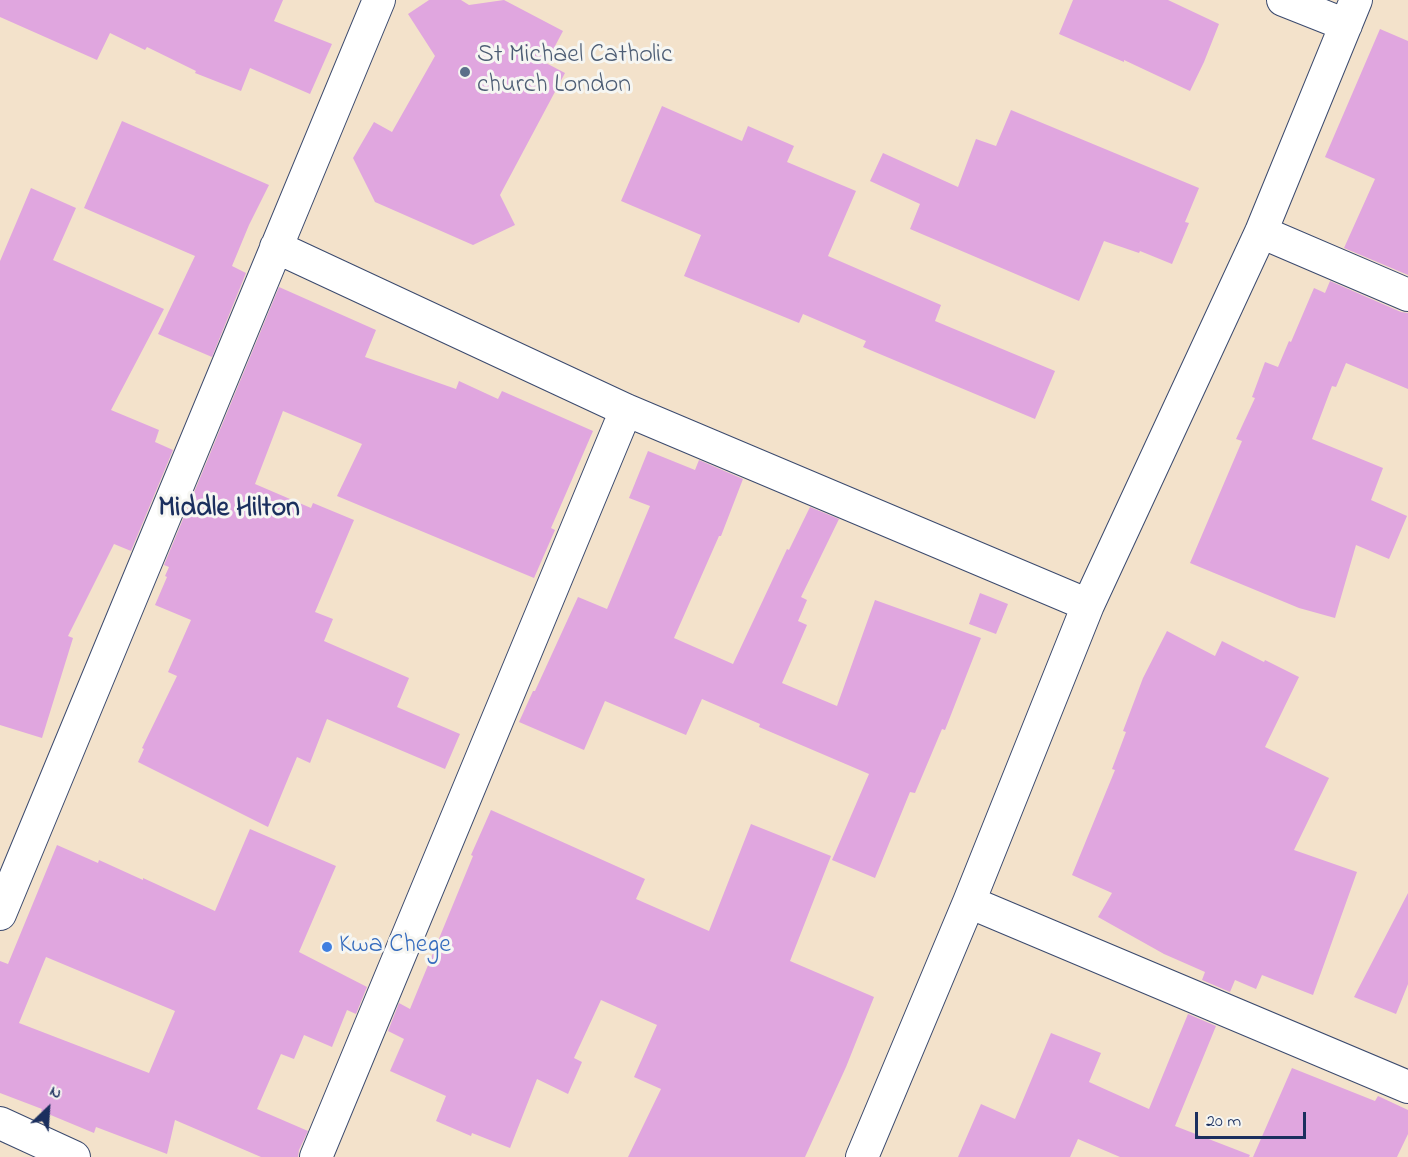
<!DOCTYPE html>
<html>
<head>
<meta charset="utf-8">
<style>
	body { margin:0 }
	#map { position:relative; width:1408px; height:1157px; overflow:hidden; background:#f3e2cb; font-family:"Indie Flower",sans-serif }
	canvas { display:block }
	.north { position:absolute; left:18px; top:1079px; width:60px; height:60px; -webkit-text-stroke:4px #f6f6f2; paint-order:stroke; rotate:25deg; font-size:16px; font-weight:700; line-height:24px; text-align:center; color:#1b2f5e }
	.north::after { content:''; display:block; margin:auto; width:21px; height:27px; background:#1b2f5e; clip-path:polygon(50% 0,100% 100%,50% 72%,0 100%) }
	.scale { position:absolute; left:1195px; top:1112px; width:111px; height:27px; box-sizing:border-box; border:3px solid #1b2f5e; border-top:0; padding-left:8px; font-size:18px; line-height:21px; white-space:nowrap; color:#1b2f5e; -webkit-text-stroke:4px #f6f6f2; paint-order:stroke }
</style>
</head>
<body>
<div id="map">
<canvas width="1408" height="1157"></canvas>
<div class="north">N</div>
<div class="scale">20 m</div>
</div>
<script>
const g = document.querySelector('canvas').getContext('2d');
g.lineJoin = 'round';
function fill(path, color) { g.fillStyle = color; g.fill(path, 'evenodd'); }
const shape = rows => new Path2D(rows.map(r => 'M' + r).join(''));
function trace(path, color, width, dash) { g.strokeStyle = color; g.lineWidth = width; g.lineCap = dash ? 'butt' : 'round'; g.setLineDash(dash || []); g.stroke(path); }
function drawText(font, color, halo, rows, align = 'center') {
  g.font = font + ' "Indie Flower",sans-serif'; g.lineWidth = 6; g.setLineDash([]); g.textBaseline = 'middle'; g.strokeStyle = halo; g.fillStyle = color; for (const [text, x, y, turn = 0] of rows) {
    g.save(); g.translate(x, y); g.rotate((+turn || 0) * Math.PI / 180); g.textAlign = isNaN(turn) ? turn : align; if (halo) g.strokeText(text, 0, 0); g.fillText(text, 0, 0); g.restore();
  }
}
fill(shape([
	[0,0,283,0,274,21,332,44,310,94,250,68,241,91,195,73,196,71,147,47,145,50,110,33,97,60,0,17],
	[429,0,461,0,469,5,504,0,563,31,546,63,565,73,500,195,515,225,473,245,375,202,353,158,374,122,392,132,435,56,408,14],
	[1073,0,1168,0,1219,24,1204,62,1190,91,1124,60,1124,62,1059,34],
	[1380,29,1408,41,1408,275,1344,248,1375,179,1325,157],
	[662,106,742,141,748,126,794,146,787,162,856,191,828,256,941,305,935,321,1055,371,1035,419,863,347,866,341,803,314,799,323,684,276,701,235,621,201],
	[1011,110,1199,188,1185,222,1189,223,1172,264,1140,251,1139,253,1104,241,1079,301,910,229,920,204,870,181,883,153,958,187,976,139,996,146],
	[122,121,269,185,249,225,232,266,246,273,212,357,158,334,195,256,84,208],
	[31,188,76,208,53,260,164,309,111,410,159,430,155,442,173,450,131,551,114,544,68,636,73,638,42,738,0,725,0,261],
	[1330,281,1401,312,1408,313,1408,389,1346,363,1336,387,1332,386,1312,439,1383,468,1371,500,1407,516,1389,559,1356,545,1335,618,1299,608,1190,563,1242,441,1236,439,1255,398,1252,397,1265,362,1278,367,1289,341,1291,342,1314,288,1325,293],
	[279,287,376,330,365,357,456,389,459,381,498,399,502,391,593,431,551,528,555,530,534,578,337,496,362,444,283,411,255,484,311,508,313,503,354,520,315,612,333,619,324,641,409,678,397,707,460,734,445,769,327,719,310,763,297,757,268,827,138,762,144,749,142,748,177,676,168,672,191,620,155,605,167,577,165,576,169,567,164,565],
	[648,451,695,470,699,460,743,479,721,536,719,536,674,638,733,664,787,549,789,550,810,507,839,519,801,597,807,600,798,621,807,625,782,683,837,706,875,600,981,638,945,730,942,729,915,793,910,792,875,878,832,860,869,774,759,727,760,724,702,699,686,735,605,701,584,750,519,722,533,691,535,691,578,597,607,609,650,506,629,498],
	[980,593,1008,604,996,634,969,624],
	[1167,631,1215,656,1222,641,1264,662,1265,660,1299,677,1265,747,1329,778,1294,850,1357,872,1313,995,1262,975,1256,989,1235,980,1230,992,1202,980,1205,972,1164,954,1098,917,1112,893,1072,875,1115,770,1112,769,1126,732,1123,731,1143,678],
	[491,810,645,879,636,899,709,931,751,824,831,856,790,961,874,997,846,1067,805,1157,628,1157,661,1089,634,1077,657,1025,601,1000,574,1058,582,1062,568,1094,537,1079,510,1148,472,1133,471,1136,436,1121,446,1096,390,1071,404,1039,388,1031,399,1003,410,1009,473,856,471,855],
	[250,829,336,866,299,952,367,987,356,1014,347,1010,332,1047,304,1035,294,1059,281,1054,257,1109,308,1131,299,1150,298,1157,261,1157,175,1120,167,1154,96,1127,94,1133,41,1111,42,1109,0,1093,0,961,8,964,57,845,98,863,99,860,143,880,143,878,215,911],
	[46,957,175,1011,149,1073,19,1023],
	[1408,893,1408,984,1396,1014,1354,997],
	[1188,1014,1216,1026,1175,1126,1250,1155,1249,1157,1120,1157,1078,1139,1070,1157,958,1157,981,1104,1015,1119,1051,1033,1101,1053,1089,1082,1149,1109],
	[1292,1068,1375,1101,1378,1096,1408,1110,1408,1134,1397,1157,1253,1157]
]), '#e0a6df');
const street = shape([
	[1283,0,1346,25],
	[1261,232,1408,295],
	[276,247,626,410,1088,605],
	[969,902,1408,1087],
	[0,914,379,0],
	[0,1123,74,1157],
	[316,1157,626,410],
	[862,1157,969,902,1088,605,1261,232,1356,0]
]);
trace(street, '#3b4a6e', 34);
trace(street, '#fff', 32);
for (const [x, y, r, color] of [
	[465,72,6,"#5c6f8a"],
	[327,947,6,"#3f7fe0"]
]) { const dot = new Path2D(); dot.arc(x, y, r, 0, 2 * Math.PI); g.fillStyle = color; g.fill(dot); trace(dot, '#f6f6f2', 2); }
drawText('26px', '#4e5e75', '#f6f6f2', [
	["St Michael Catholic",477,57],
	["church London",477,87]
], 'left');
drawText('26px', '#366cbe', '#f6f6f2', [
	["Kwa Chege",339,947]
], 'left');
drawText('bold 28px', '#1b2f5e', '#f6f6f2', [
	["Middle Hilton",229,510]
]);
</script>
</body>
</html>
